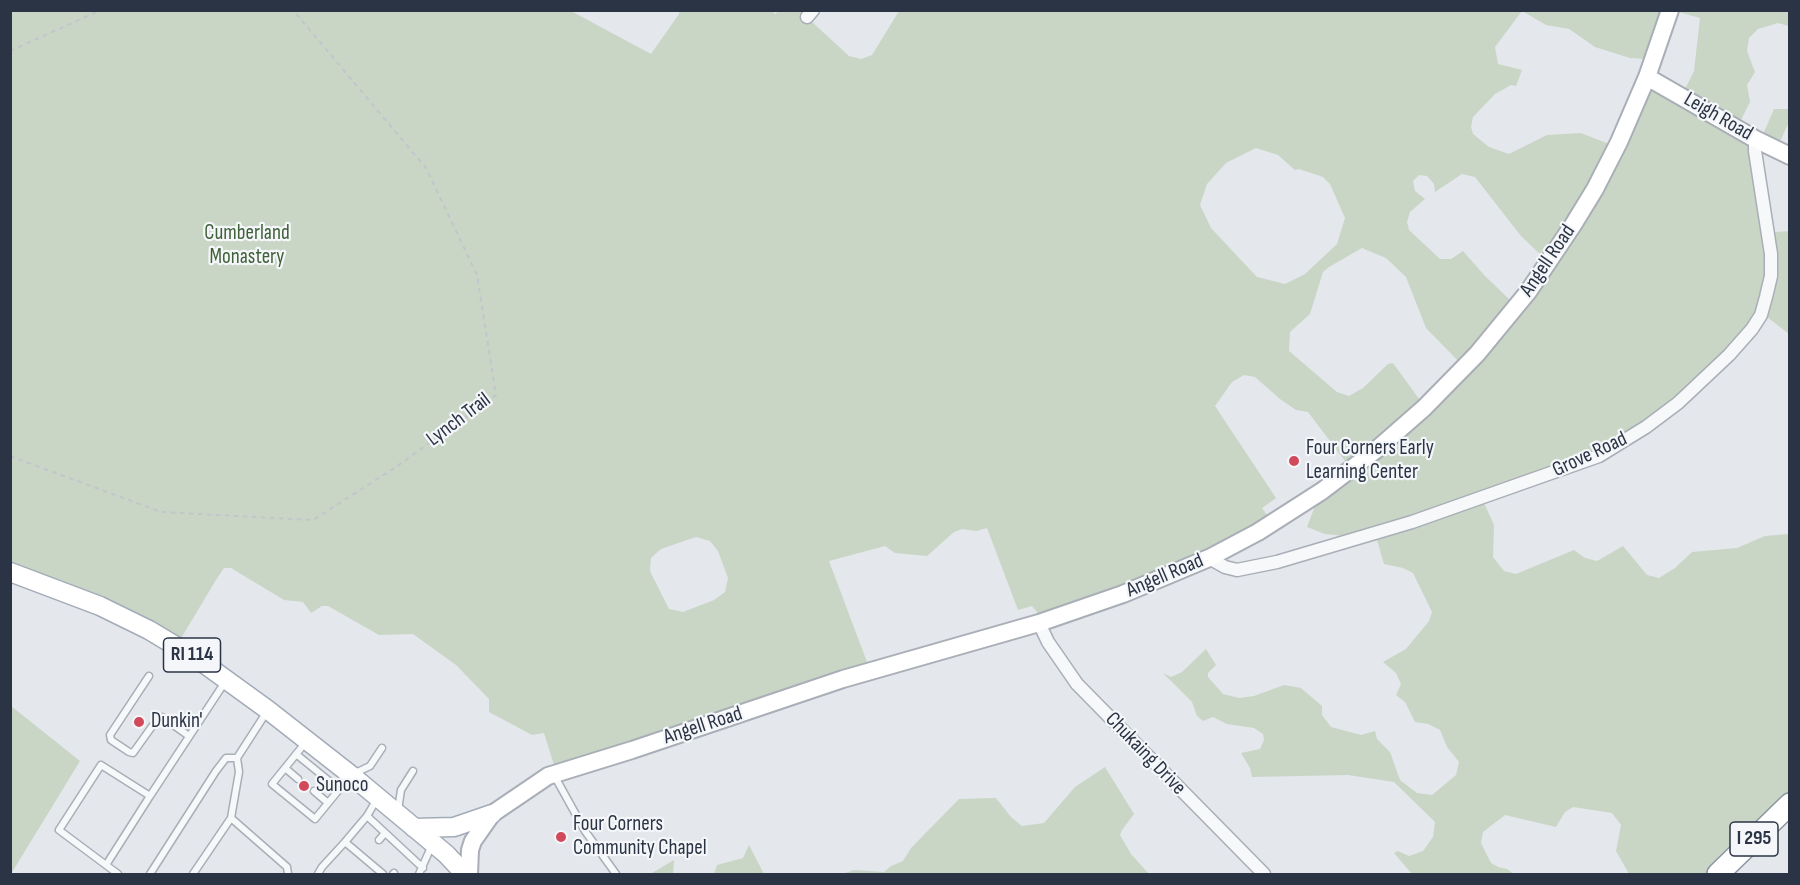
<!DOCTYPE html>
<html>
<head>
<meta charset="utf-8">
<style>
	body { margin:0 }
	#map { position:relative; width:1800px; height:885px; overflow:hidden; background:#e4e7ec; font-family:"Sofia Sans Condensed",sans-serif }
	canvas { display:block }
	.frame { position:absolute; inset:0; border:12px solid #2b3445; pointer-events:none }
</style>
</head>
<body>
<div id="map">
<canvas width="1800" height="885"></canvas>
<div class="frame"></div>
</div>
<script>
const g = document.querySelector('canvas').getContext('2d');
g.lineJoin = 'round';
function fill(path, color) { g.fillStyle = color; g.fill(path, 'evenodd'); }
const shape = rows => new Path2D(rows.map(r => 'M' + r).join(''));
function trace(path, color, width, dash) { g.strokeStyle = color; g.lineWidth = width; g.lineCap = dash ? 'butt' : 'round'; g.setLineDash(dash || []); g.stroke(path); }
function drawText(font, color, halo, rows, align = 'center') {
  g.font = font + ' "Sofia Sans Condensed",sans-serif'; g.lineWidth = 4.5; g.setLineDash([]); g.textBaseline = 'middle'; g.strokeStyle = halo; g.fillStyle = color; for (const [text, x, y, turn = 0] of rows) {
    g.save(); g.translate(x, y); g.rotate((+turn || 0) * Math.PI / 180); g.textAlign = isNaN(turn) ? turn : align; if (halo) g.strokeText(text, 0, 0); g.fillText(text, 0, 0); g.restore();
  }
}
fill(shape([
	[772,10,775,14,779,11,809,11,810,20,849,56,861,59,872,55,899,11,1666,11,1647,59,1630,58,1595,47,1569,29,1546,25,1522,11,1495,47,1498,64,1522,70,1516,86,1511,85,1495,94,1473,117,1471,127,1473,134,1489,147,1509,154,1547,135,1581,133,1609,144,1646,78,1682,95,1694,71,1700,18,1675,11,1789,11,1789,26,1778,23,1758,29,1749,38,1747,51,1755,72,1747,85,1750,102,1738,126,1747,135,1758,192,1763,233,1789,231,1789,334,1762,313,1756,311,1747,326,1699,377,1621,439,1576,462,1481,496,1494,525,1493,557,1504,571,1516,574,1574,550,1585,558,1597,561,1623,546,1647,575,1659,578,1675,568,1692,552,1737,548,1765,536,1789,534,1789,797,1711,874,1628,874,1628,872,1616,851,1621,825,1612,813,1573,807,1565,812,1556,827,1505,815,1483,832,1481,843,1491,863,1498,867,1507,869,1514,874,1412,874,1394,853,1398,851,1409,856,1423,851,1433,837,1435,822,1394,782,1348,775,1252,777,1250,768,1241,753,1260,749,1264,740,1263,734,1254,728,1227,724,1213,717,1203,721,1197,716,1192,702,1163,673,1171,677,1182,672,1206,649,1216,665,1208,673,1208,677,1223,694,1239,698,1254,696,1284,685,1301,688,1322,706,1322,715,1331,727,1361,735,1375,731,1377,739,1390,752,1400,780,1417,793,1432,795,1456,775,1459,762,1447,747,1440,730,1428,724,1415,722,1405,702,1396,695,1401,684,1396,673,1383,662,1406,649,1429,621,1432,612,1413,573,1403,568,1384,564,1375,533,1356,537,1325,534,1307,527,1318,498,1348,465,1308,412,1296,410,1280,399,1255,377,1244,375,1232,382,1215,406,1276,498,1262,508,1269,518,1265,522,1157,575,1042,618,1032,606,1018,610,987,528,976,531,962,529,954,532,927,556,895,553,885,546,829,561,870,670,559,766,554,765,544,733,532,735,489,712,489,699,456,665,413,634,379,635,328,606,322,606,311,613,303,602,284,600,231,568,224,568,216,580,177,645,11,568,11,11,571,11,651,54,679,14,679,11],
	[1256,148,1278,155,1295,170,1299,169,1323,177,1330,184,1345,218,1337,244,1305,274,1285,284,1257,277,1211,228,1200,205,1207,184,1226,163],
	[1462,174,1475,177,1521,236,1544,258,1515,299,1510,300,1485,276,1463,251,1451,259,1440,259,1409,230,1407,222,1410,212,1425,199,1415,191,1413,181,1419,175,1427,176,1434,184,1435,192],
	[1362,248,1386,258,1406,277,1426,328,1462,365,1422,403,1393,363,1388,364,1363,388,1349,396,1337,392,1289,351,1290,332,1310,314,1323,272,1329,267],
	[696,537,710,541,718,551,728,578,725,592,714,600,683,612,669,609,650,571,651,558,661,549],
	[1774,109,1789,109,1789,122,1778,146,1761,139],
	[11,706,80,761,11,874,10,874],
	[1105,767,1134,814,1122,830,1120,835,1131,854,1149,874,842,874,854,870,884,872,891,866,903,861,911,848,959,799,996,798,1011,817,1022,826,1044,823,1075,787],
	[749,845,764,874,714,874,717,865,743,858],
	[674,860,673,874,643,874,652,873]
]), '#c9d6c5');
const lane = shape([
	[149,676,110,735,111,740,129,752,133,753,158,718,162,717,189,736],
	[306,742,272,784,315,819,351,775,370,766,382,748],
	[296,754,339,789],
	[285,768,298,779],
	[554,775,585,831,616,874],
	[314,791,328,803],
	[377,799,367,816,423,868],
	[398,810,401,790,413,771],
	[367,816,345,842,383,874],
	[231,818,287,867,288,874],
	[379,840,385,833],
	[106,865,150,796],
	[118,874,59,830,101,765,150,796,225,682],
	[150,874,216,771,226,758,237,758],
	[193,874,231,818,239,772,237,758,266,713],
	[318,874,322,867,345,842],
	[393,874,394,873],
	[419,874,432,845]
]);
const street = shape([
	[807,17,813,10],
	[1209,558,1225,567,1237,570,1277,562,1412,522,1599,456,1646,427,1678,403,1729,355,1752,329,1761,315,1766,297,1771,276,1771,254,1755,151,1755,139],
	[1039,623,1048,642,1077,684,1264,874]
]);
const secondary = shape([
	[1647,77,1755,139,1790,156],
	[469,874,470,850,473,841,492,814,548,776,632,750,843,679,1039,623,1123,594,1209,558,1258,532,1322,491,1376,450,1424,408,1477,354,1528,292,1573,225,1595,189,1619,142,1647,77,1670,10]
]);
const primary = shape([
	[10,572,100,606,149,630,199,660,268,710,351,775,446,854,465,874],
	[414,828,454,827,492,814]
]);
const highway = shape([
	[1718,874,1790,804]
]);
trace(lane, '#a9aeb7', 9);
trace(street, '#a9aeb7', 15);
trace(secondary, '#a9aeb7', 20);
trace(primary, '#a3abb8', 21);
trace(highway, '#8b94a3', 24);
trace(shape([
	[10,51,101,10],
	[10,456,161,512,313,520,396,467,496,395,477,275,426,168,293,10]
]), '#c2c5cb', 2, [4.5, 4.5]);
trace(lane, '#f7f8fa', 6);
trace(street, '#f7f8fa', 12);
trace(secondary, '#fff', 16);
trace(primary, '#fff', 18);
trace(highway, '#fff', 21);
for (const [x, y, r, color] of [
	[1294,461,6,"#d1495b"],
	[139,722,6,"#d1495b"],
	[304,786,6,"#d1495b"],
	[561,837,6,"#d1495b"]
]) { const dot = new Path2D(); dot.arc(x, y, r, 0, 2 * Math.PI); g.fillStyle = color; g.fill(dot); trace(dot, '#f4f6f9', 2); }
for (const [x, y, w] of [
	[192,655,57],
	[1754,839,48]
]) { const box = new Path2D(); box.roundRect(x - w / 2, y - 17, w, 34, 4.5); g.fillStyle = '#f4f6f9'; g.fill(box); trace(box, '#2b3445', 1.5); }
drawText('bold 20px', '#2b3445', null, [
	["RI 114",192,655],
	["I 295",1754,839]
]);
drawText('21px', '#2b3445', '#f4f6f9', [
	["Leigh Road",1718,117,30],
	["Angell Road",1548,261,-56],
	["Lynch Trail",459,420,-37],
	["Grove Road",1590,455,-25],
	["Angell Road",1165,576,-23],
	["Angell Road",703,726,-18],
	["Chukaing Drive",1145,754,46]
]);
drawText('21px', '#3f6138', '#f4f6f9', [
	["Cumberland",247,234],
	["Monastery",247,258]
]);
drawText('21px', '#2b3445', '#f4f6f9', [
	["Four Corners Early",1306,449],
	["Learning Center",1306,473],
	["Dunkin'",151,722],
	["Sunoco",316,786],
	["Four Corners",573,825],
	["Community Chapel",573,849]
], 'left');
</script>
</body>
</html>
